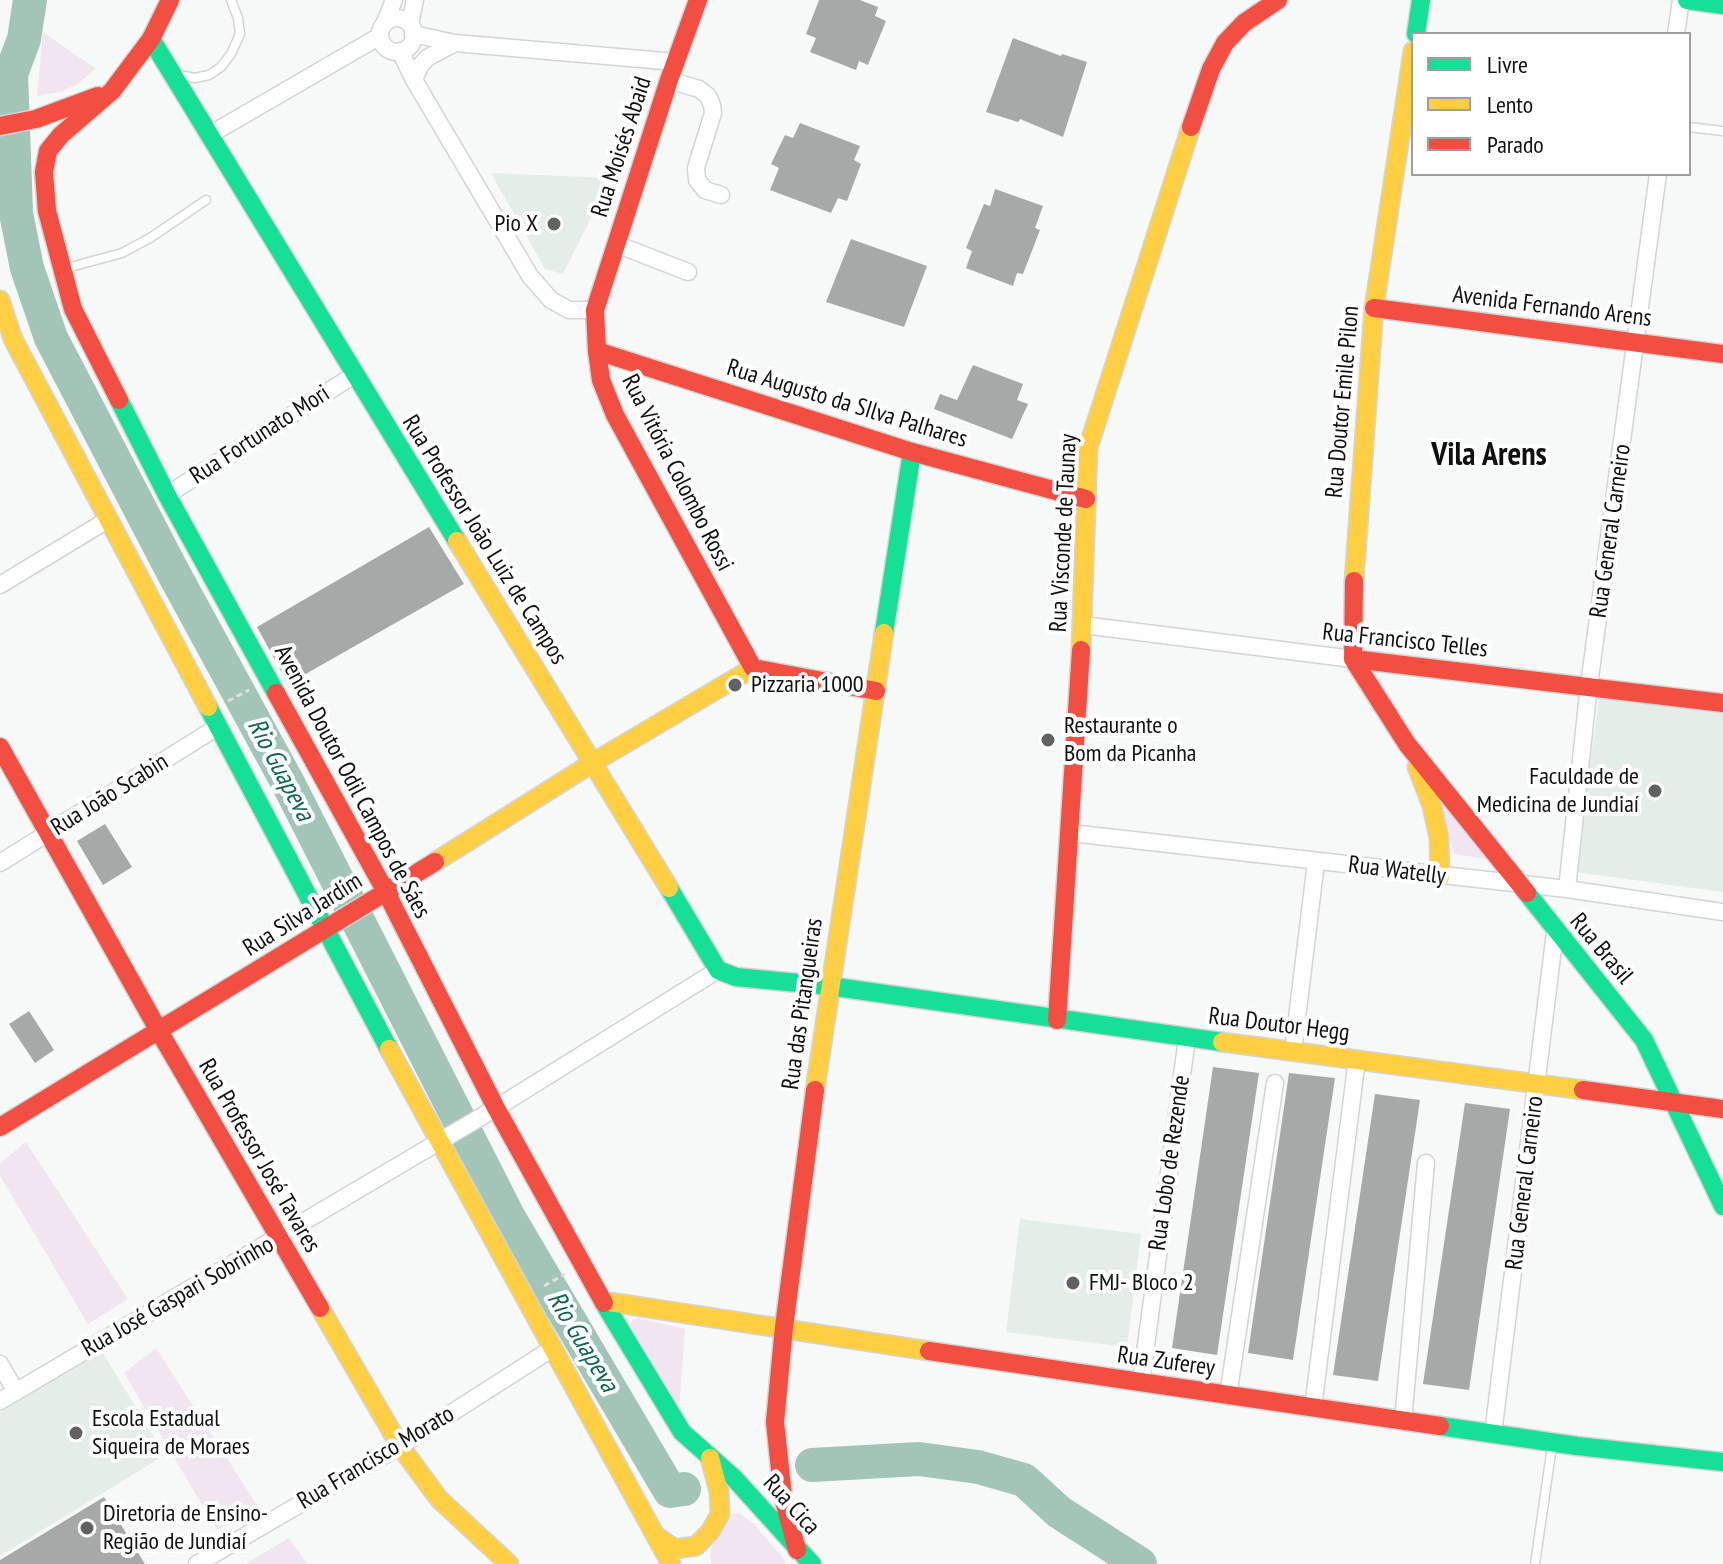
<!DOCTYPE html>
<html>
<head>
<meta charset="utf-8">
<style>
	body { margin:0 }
	#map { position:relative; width:1723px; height:1564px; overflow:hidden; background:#f6f9f8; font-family:"PT Sans Narrow",sans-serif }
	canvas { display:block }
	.legend { position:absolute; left:1411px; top:32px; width:280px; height:144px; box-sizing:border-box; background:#fff; border:2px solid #9f9f9f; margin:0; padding:10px 14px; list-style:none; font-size:24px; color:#0f1010 }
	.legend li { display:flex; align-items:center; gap:16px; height:40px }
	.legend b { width:40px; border:2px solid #9f9f9f }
</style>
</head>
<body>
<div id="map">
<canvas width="1723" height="1564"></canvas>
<ul class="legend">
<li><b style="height:10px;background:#16e098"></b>Livre</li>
<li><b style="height:10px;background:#ffcf43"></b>Lento</li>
<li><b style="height:10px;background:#f24e42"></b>Parado</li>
</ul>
</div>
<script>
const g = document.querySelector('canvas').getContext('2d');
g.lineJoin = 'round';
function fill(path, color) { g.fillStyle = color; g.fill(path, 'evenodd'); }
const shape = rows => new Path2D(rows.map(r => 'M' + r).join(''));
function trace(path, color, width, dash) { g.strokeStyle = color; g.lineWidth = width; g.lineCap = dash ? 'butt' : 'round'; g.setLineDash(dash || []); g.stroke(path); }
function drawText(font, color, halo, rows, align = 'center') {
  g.font = font + ' "PT Sans Narrow",sans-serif'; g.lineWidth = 8; g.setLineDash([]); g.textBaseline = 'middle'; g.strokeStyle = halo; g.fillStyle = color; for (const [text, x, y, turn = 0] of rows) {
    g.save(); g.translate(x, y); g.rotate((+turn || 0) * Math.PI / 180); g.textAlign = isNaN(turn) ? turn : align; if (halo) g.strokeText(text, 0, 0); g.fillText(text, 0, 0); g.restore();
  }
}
fill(shape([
	[491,173,611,178,563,274,545,269],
	[1600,693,1723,711,1723,892,1575,872],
	[1020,1219,1141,1234,1127,1347,1006,1332],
	[101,1350,165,1455,0,1556,0,1412]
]), '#e5ede9');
fill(shape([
	[43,32,96,69,76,85,60,92,37,96],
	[1437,793,1493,860,1454,854],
	[26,1142,128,1299,88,1324,0,1176,0,1163],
	[638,1318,685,1329,679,1409,630,1325,632,1320],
	[156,1348,257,1505,217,1530,124,1373],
	[739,1513,753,1523,784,1559,785,1564,711,1564,710,1554,718,1529,728,1515],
	[289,1538,308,1564,245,1564]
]), '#f2e5f2');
trace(shape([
	[30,0,24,39,11,74,16,213,27,268,51,338,174,574,290,787,509,1218,670,1491,684,1489],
	[812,1465,919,1459,978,1467,1024,1480,1059,1512,1140,1564]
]), '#a3c5b7', 34);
fill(shape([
	[819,0,860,0,878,7,875,16,886,21,868,65,859,61,856,70,810,52,816,38,806,34],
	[1013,38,1061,56,1062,54,1087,62,1063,137,1020,119,1018,122,986,112],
	[800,123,860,146,854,160,861,164,847,201,838,198,831,213,770,190,779,168,771,164,785,135,793,138],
	[995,189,1043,206,1035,228,1040,230,1023,274,1017,273,1013,286,966,268,972,251,966,248,984,204,990,206],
	[851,239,927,266,904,327,826,302],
	[973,365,1023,384,1017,400,1028,404,1012,439,934,409,940,394,957,400],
	[429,527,464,584,288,684,257,627],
	[105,824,132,867,103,885,77,841],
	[29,1011,54,1050,35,1063,9,1024],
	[1213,1067,1259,1073,1217,1355,1172,1348],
	[1289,1073,1335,1078,1293,1360,1248,1353],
	[1375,1094,1420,1100,1378,1381,1333,1375],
	[1465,1103,1510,1109,1469,1390,1423,1384],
	[104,1497,145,1564,0,1564,0,1560]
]), '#a7a9a8');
const lane = shape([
	[178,75,195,78,209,75,221,67,231,54,240,34,238,18,231,0],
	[1689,127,1723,131],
	[63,269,122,253,150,238,206,200],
	[1535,1564,1552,1446]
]);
const street = shape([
	'380 35a17 17 0 1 1 34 0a17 17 0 1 1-34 0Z',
	[385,22,394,0],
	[410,24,415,0],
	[413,34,455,43,676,62],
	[1676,34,1681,0],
	[400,51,414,80,530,276,551,300,569,310,595,310],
	[414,80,420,66,427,58,455,43],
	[669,80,699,89,708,96,712,105,713,113,696,168,697,180,705,190,721,195],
	[211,134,380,36],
	[616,244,688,272],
	[167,495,354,375],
	[0,585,109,519],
	[1083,625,1353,659],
	[1071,833,1567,889,1723,912],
	[0,863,219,726],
	[1567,889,1589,685,1658,174],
	[1293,1051,1316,862],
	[0,1364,16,1392],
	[1141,1383,1187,1038],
	[1228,1396,1275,1083],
	[0,1401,496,1108,718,970],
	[1313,1408,1357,1059],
	[1403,1421,1426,1163],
	[1493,1434,1555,932],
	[197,1564,400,1446,553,1348]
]);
const fast = shape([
	[1687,0,1723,5],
	[1416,34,1421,0],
	[151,39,457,541],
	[119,400,167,495,276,693],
	[884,633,912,452],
	[208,707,389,1049],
	[669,888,718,970,736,977,829,986,1222,1042],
	[1527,893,1644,1040,1723,1206],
	[604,1303,682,1432,734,1478,812,1564],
	[1440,1426,1577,1446,1723,1462]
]);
const slow = shape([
	[0,300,13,339,208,707],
	[457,541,669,888],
	[1354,581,1374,308,1413,51],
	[1081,650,1088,448,1191,127],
	[1417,767,1432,806,1439,838,1440,877],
	[435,862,594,762,753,668],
	[1222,1042,1583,1090],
	[389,1049,671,1564],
	[815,1090,884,633],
	[603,1301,929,1351],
	[320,1308,400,1446,439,1499,509,1564],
	[656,1536,675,1549,696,1546,710,1532,720,1514,719,1492,710,1458]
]);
const jam = shape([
	[698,0,669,80,595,310,597,351,601,380,615,415,753,668],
	[0,126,36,119,98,96],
	[1191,127,1211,69,1225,43,1244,23,1278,0],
	[1374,308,1723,354],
	[597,351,912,452,1086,499],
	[119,400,73,309,47,211,44,172,48,151,61,135,112,91,151,39,170,0],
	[1354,581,1353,659,1407,744,1527,893],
	[1353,659,1723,703],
	[753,668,876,691],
	[276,693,386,892,496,1108,604,1303],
	[0,747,159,1031,320,1308],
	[1057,1020,1081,650],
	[1583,1090,1723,1109],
	[0,1127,435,862],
	[929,1351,1440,1426],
	[797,1550,783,1497,775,1422,784,1327,815,1090]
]);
trace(lane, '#d3d4d4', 11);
trace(street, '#d3d4d4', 19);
trace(fast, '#d3d4d4', 21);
trace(slow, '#d3d4d4', 21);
trace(jam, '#d3d4d4', 21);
trace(shape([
	[228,701,249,690],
	[544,1286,565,1274]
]), '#e0e0e0', 3, [6, 4]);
trace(lane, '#fefefe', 8);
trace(street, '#fefefe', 16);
trace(fast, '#16e098', 18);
trace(slow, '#ffcf43', 18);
trace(jam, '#f24e42', 18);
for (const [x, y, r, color] of [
	[554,224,8,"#606261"],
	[735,685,8,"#606261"],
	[1048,740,8,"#606261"],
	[1655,791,8,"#606261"],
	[1073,1283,8,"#606261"],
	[76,1433,8,"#606261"],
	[87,1528,8,"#606261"]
]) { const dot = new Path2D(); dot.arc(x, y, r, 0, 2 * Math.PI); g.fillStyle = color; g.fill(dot); trace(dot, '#fff', 3); }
drawText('24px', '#0f1010', '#fff', [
	["Rua Moisés Abaid",622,147,-72],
	["Avenida Fernando Arens",1552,307,7],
	["Rua Doutor Emile Pilon",1343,402,-85],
	["Rua Augusto da SIlva Palhares",847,404,17],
	["Rua Fortunato Mori",260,435,-33],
	["Rua Vitória Colombo Rossi",677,473,63],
	["Rua General Carneiro",1611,531,-82],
	["Rua Visconde de Taunay",1064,533,-87],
	["Rua Professor João Luiz de Campos",484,540,58],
	["Rua Francisco Telles",1405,641,6],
	["Avenida Doutor Odil Campos de Sáes",352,782,62],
	["Rua João Scabin",110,795,-32],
	["Rua Watelly",1397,871,7],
	["Rua Silva Jardim",303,915,-32],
	["Rua Brasil",1601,949,50],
	["Rua das Pitangueiras",803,1004,-82],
	["Rua Doutor Hegg",1279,1025,7],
	["Rua Professor José Tavares",259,1156,60],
	["Rua Lobo de Rezende",1170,1163,-82],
	["Rua General Carneiro",1525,1183,-83],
	["Rua José Gaspari Sobrinho",178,1297,-30],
	["Rua Zuferey",1166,1362,8],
	["Rua Francisco Morato",376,1458,-31],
	["Rua Cica",791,1505,48]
]);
drawText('24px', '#0f1010', '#fff', [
	["Pio X",538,224,"right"],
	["Pizzaria 1000",751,685],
	["Restaurante o",1064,726],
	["Bom da Picanha",1064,754],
	["Faculdade de",1639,777,"right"],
	["Medicina de Jundiaí",1639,805,"right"],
	["FMJ- Bloco 2",1089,1283],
	["Escola Estadual",92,1419],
	["Siqueira de Moraes",92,1447],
	["Diretoria de Ensino-",103,1514],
	["Região de Jundiaí",103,1542]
], 'left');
drawText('italic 26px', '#0d654b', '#fff', [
	["Rio Guapeva",280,770,62],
	["Rio Guapeva",582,1342,59]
]);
drawText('bold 32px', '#0f1010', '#fff', [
	["Vila Arens",1489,456]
]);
</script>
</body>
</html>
